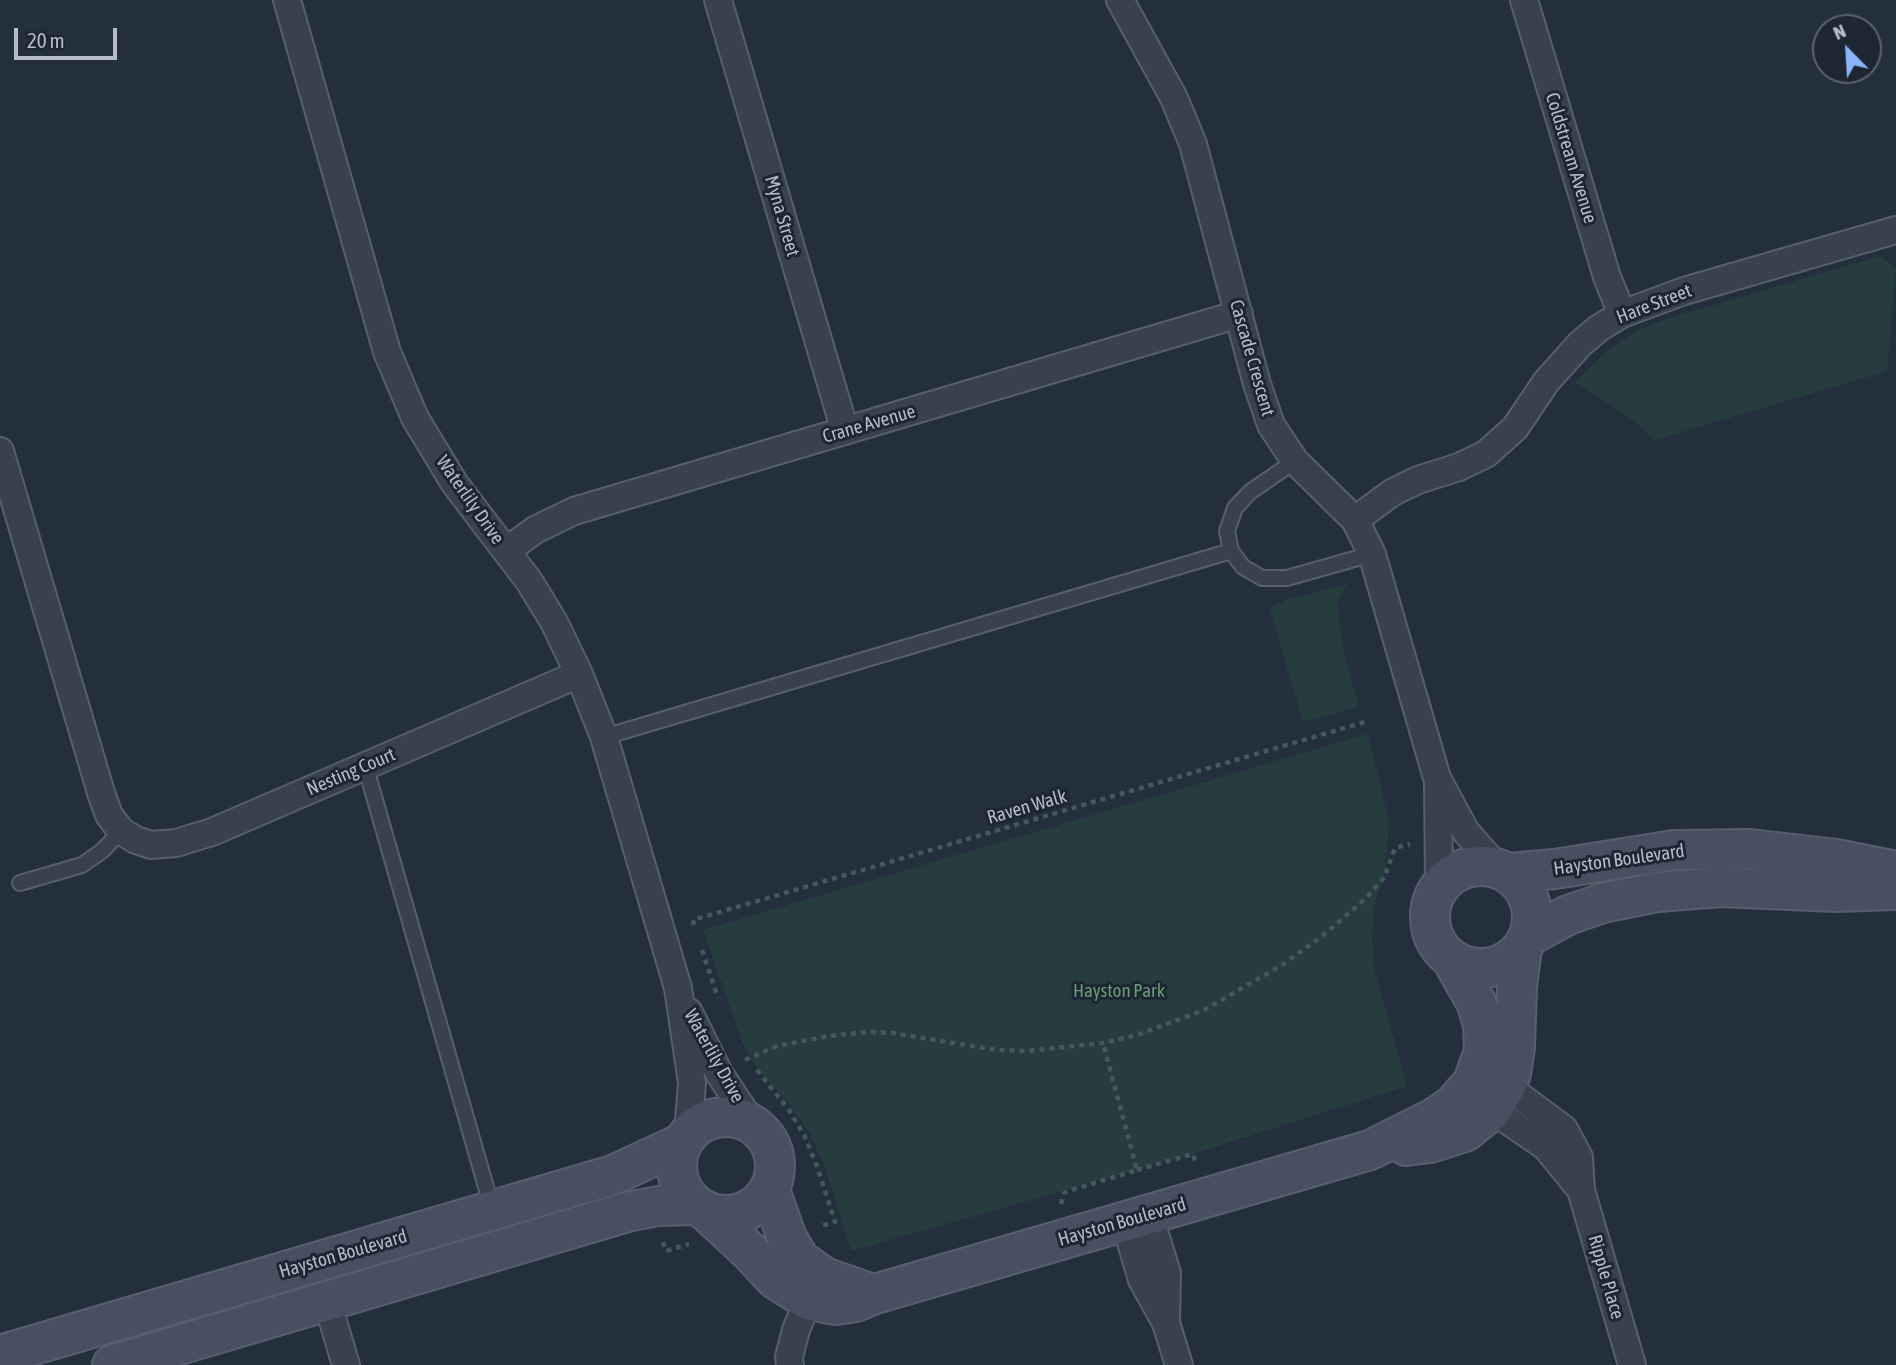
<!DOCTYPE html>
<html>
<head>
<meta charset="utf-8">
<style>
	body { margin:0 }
	#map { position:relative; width:1896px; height:1365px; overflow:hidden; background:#242f3e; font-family:"Asap Condensed",sans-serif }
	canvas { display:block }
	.north { position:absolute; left:1812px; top:14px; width:70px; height:70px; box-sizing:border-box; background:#1d2633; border:2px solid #59626f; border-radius:50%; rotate:336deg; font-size:19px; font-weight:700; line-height:28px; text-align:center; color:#b4bcc9 }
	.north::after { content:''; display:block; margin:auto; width:24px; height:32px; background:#8ab4f8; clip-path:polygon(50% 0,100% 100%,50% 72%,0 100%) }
	.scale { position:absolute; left:14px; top:28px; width:103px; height:32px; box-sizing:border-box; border:4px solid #b4bcc9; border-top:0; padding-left:9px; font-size:21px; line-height:24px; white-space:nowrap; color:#b4bcc9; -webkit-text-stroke:5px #1d2633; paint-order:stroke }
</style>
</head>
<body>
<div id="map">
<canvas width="1896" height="1365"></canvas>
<div class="north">N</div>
<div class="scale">20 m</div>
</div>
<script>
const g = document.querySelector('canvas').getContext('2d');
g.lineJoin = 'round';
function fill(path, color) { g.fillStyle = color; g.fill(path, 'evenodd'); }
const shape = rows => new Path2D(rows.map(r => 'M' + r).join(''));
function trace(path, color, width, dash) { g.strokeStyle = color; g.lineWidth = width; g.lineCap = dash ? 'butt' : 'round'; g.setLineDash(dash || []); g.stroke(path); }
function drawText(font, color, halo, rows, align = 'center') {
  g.font = font + ' "Asap Condensed",sans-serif'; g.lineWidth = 6; g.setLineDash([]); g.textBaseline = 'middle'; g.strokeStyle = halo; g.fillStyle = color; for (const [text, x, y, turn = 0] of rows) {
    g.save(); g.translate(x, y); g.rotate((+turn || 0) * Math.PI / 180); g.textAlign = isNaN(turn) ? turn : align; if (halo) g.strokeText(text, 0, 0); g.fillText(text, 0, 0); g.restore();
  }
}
fill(shape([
	[1880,256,1896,267,1887,371,1655,440,1630,418,1575,382,1609,349,1635,332,1660,321],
	[1347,584,1337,604,1344,654,1359,707,1303,722,1270,608,1285,600],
	[1367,734,1380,781,1389,825,1384,878,1375,901,1372,938,1375,972,1407,1086,1193,1154,851,1251,826,1170,809,1132,786,1099,759,1072,744,1047,703,930]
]), '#263c3f');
const lane = shape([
	[1295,461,1250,492,1235,508,1227,531,1231,551,1243,567,1262,578,1287,578,1372,554],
	[604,737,1231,551],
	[365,765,492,1208],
	[20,883,82,865,102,851,121,831]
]);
const street = shape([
	[287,0,387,352,415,418,455,484,529,581,554,622,579,674,604,737,678,988,692,1083,688,1133],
	[718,0,845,431],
	[1120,0,1174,98,1193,144,1257,384,1271,425,1295,461,1355,520,1372,554,1437,778,1466,832,1499,869],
	[1524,0,1607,277,1622,314],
	[0,451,102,796,109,815,121,831,136,840,151,845,176,843,212,832,579,674],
	[1355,520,1393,492,1418,480,1459,467,1486,454,1515,428,1546,382,1580,344,1599,328,1622,314,1684,291,1896,230],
	[506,551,535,530,574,511,1239,314],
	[1438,783,1439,887],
	[689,1012,719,1073,752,1123],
	[1506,1086,1564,1129,1579,1157,1581,1190,1632,1365],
	[1492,1110,1546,1147,1581,1190],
	[1149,1215,1167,1273,1166,1321],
	[1125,1222,1142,1280,1166,1323,1179,1365],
	[327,1301,346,1365],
	[790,1365,789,1357,796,1330,808,1300]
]);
const secondary = shape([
	'1430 917a51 51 0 1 1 102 0a51 51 0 1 1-102 0Z',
	[1508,873,1555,869,1674,850,1750,849,1837,859,1896,871],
	[1529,936,1568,915,1603,903,1658,892,1721,887,1836,892,1896,890],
	'677 1166a49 49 0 1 1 98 0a49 49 0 1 1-98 0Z',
	[1406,1146,1430,1143,1465,1132,1492,1110,1506,1086,1511,1074,1515,1047,1517,987,1522,948],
	[770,1190,787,1238,800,1260,824,1277,870,1293],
	[706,1211,749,1251,775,1279,808,1300,836,1305,856,1302,875,1294,1370,1150,1434,1118,1453,1105,1473,1082,1484,1051,1483,1025,1476,1002,1452,960],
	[0,1355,613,1175,682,1143],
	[112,1365,627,1212,658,1206,696,1205]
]);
trace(lane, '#565f6c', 18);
trace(street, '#565f6c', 30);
trace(secondary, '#565f6c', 42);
trace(shape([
	[694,925,693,920,1368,721],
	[702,950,718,998],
	[745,1060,777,1046,829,1036,868,1032,892,1033,997,1050,1027,1051,1103,1043,1137,1035,1204,1010,1282,965,1321,937,1364,900,1384,878,1395,848,1410,844],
	[757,1070,789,1110,805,1137,817,1166,835,1222,821,1226],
	[1137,1170,1193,1154,1196,1165],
	[1061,1204,1064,1193,1072,1190,1137,1170,1103,1043],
	[663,1242,666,1251,689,1244]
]), '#44595c', 4.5, [5, 5]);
trace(lane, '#38414e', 14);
trace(street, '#38414e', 26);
trace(secondary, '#465061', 38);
drawText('19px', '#b4bcc9', '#1d2633', [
	["Coldstream Avenue",1571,158,73],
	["Myna Street",782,216,74],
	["Hare Street",1654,304,-21],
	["Cascade Crescent",1252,358,74],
	["Crane Avenue",869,424,-16],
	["Waterlily Drive",470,500,55],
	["Nesting Court",351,772,-23],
	["Raven Walk",1027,807,-16],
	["Hayston Boulevard",1619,860,-8],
	["Waterlily Drive",714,1056,61],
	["Hayston Boulevard",1122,1222,-16],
	["Hayston Boulevard",343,1254,-16],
	["Ripple Place",1606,1277,74]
]);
drawText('19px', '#6b9a76', '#1d2633', [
	["Hayston Park",1119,991]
]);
</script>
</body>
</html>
